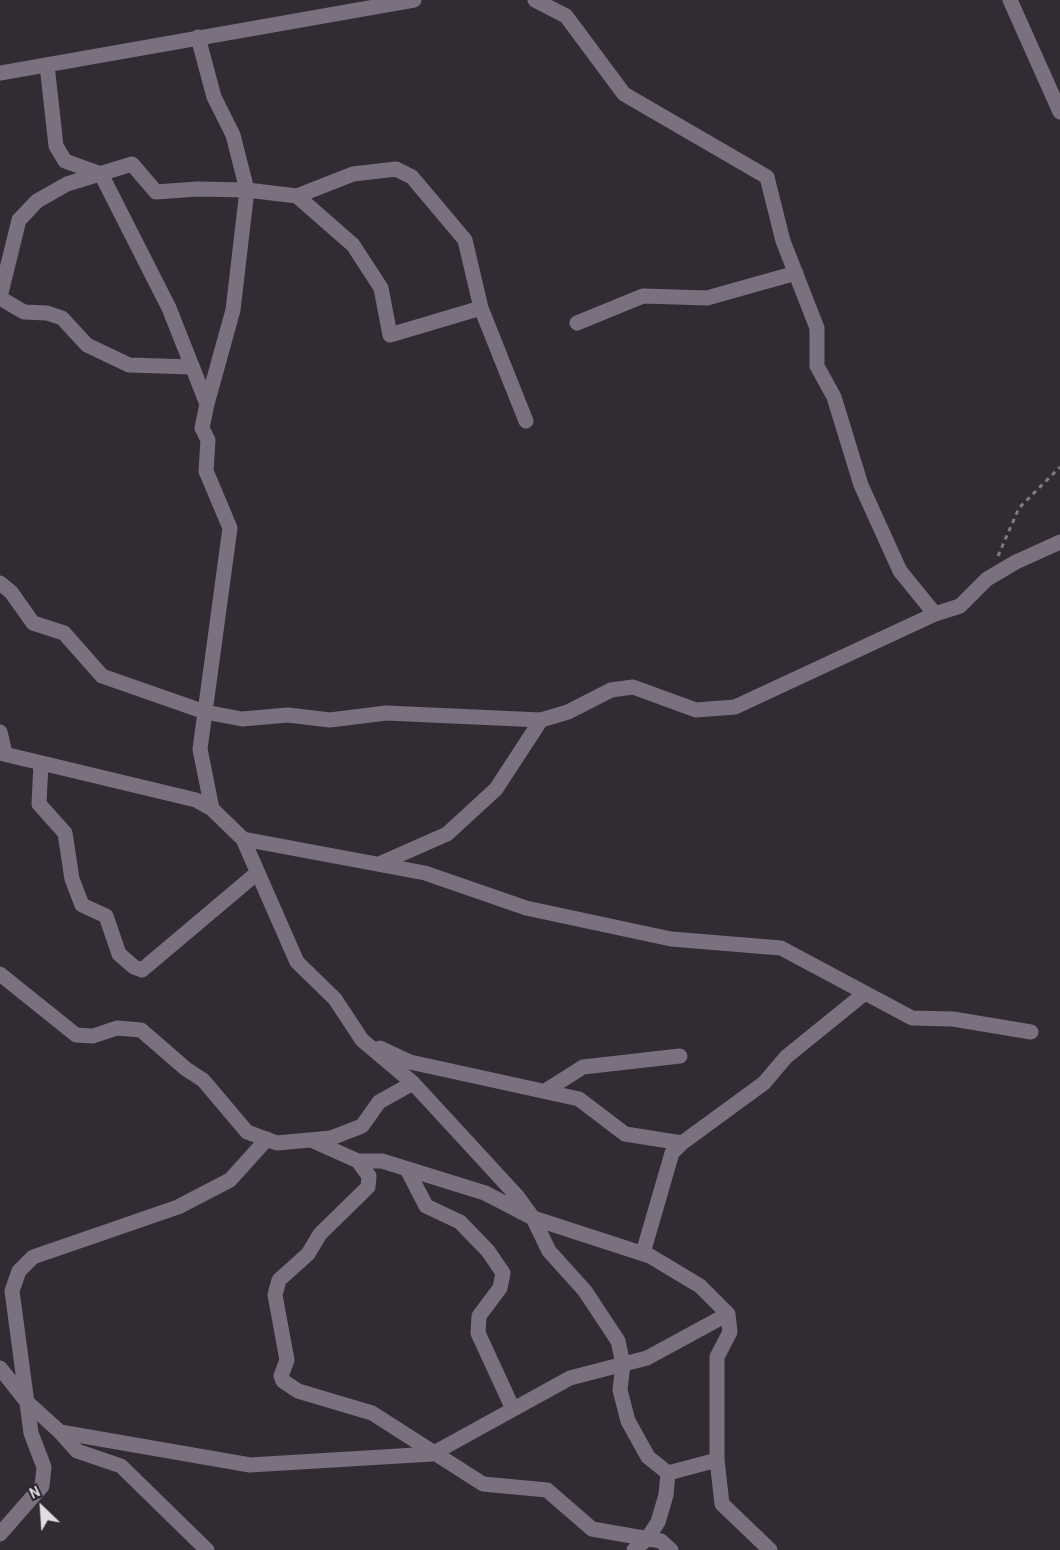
<!DOCTYPE html>
<html>
<head>
<meta charset="utf-8">
<style>
	body { margin:0 }
	#map { position:relative; width:1060px; height:1550px; overflow:hidden; background:#312c34; font-family:"Archivo Narrow",sans-serif }
	canvas { display:block }
	.north { position:absolute; left:12px; top:1478px; width:60px; height:60px; -webkit-text-stroke:4px #27222a; paint-order:stroke; rotate:335deg; font-size:16px; font-weight:700; line-height:24px; text-align:center; color:#e0dce2 }
	.north::after { content:''; display:block; margin:auto; width:21px; height:27px; background:#e0dce2; clip-path:polygon(50% 0,100% 100%,50% 72%,0 100%) }
</style>
</head>
<body>
<div id="map">
<canvas width="1060" height="1550"></canvas>
<div class="north">N</div>
</div>
<script>
const g = document.querySelector('canvas').getContext('2d');
g.lineJoin = 'round';
const shape = rows => new Path2D(rows.map(r => 'M' + r).join(''));
function trace(path, color, width, dash) { g.strokeStyle = color; g.lineWidth = width; g.lineCap = dash ? 'butt' : 'round'; g.setLineDash(dash || []); g.stroke(path); }
trace(shape([
	[998,556,1019,508,1060,467]
]), '#7e7a81', 3, [4.5, 4.5]);
trace(shape([
	[535,0,566,16,624,94,767,177,783,241,817,328,817,366,834,397,861,485,900,571,935,614],
	[1010,0,1060,112],
	[198,37,214,97,233,135,247,190,233,310,207,404],
	[47,65,56,146,65,161,101,174,169,308,207,404,202,428,208,440,206,471,230,528,200,749,212,809],
	[0,73,414,0],
	[297,196,353,245,381,288,390,335,481,308],
	[0,297,19,220,37,201,67,184,132,164,156,192,197,189,247,190,297,196,353,174,396,169,412,177,465,240,481,308,526,421],
	[0,298,24,312,47,313,62,318,87,345,129,365,192,367],
	[577,323,643,296,707,298,796,273],
	[0,583,11,592,33,623,64,633,102,676,205,712,242,719,288,715,330,720,386,713,541,720,568,712,611,690,633,687,696,710,735,707,935,614,960,606,987,579,1016,562,1060,542],
	[0,732,5,754],
	[0,753,196,800,212,809,243,839,425,873,526,908,671,939,781,948,912,1018,953,1019,1031,1032],
	[41,763,39,804,65,833,72,879,82,905,106,916,119,954,134,967,142,970,257,873],
	[243,839,297,962,335,999,362,1040,413,1083,517,1196,533,1218,549,1251,585,1291,618,1341,623,1364,620,1390,628,1421,648,1457,668,1473],
	[379,864,447,834,496,789,541,720],
	[0,974,76,1035,93,1036,117,1028,141,1030,186,1069,203,1080,247,1132,277,1143,331,1138,362,1126,379,1102,413,1083],
	[380,1048,410,1062,579,1099,625,1134,682,1143],
	[545,1091,583,1067,680,1056],
	[311,1140,358,1161,382,1161,485,1193,533,1218,650,1256,700,1286,728,1314,730,1332,717,1357,717,1460,722,1504,770,1550],
	[358,1161,369,1176,368,1187,320,1234,308,1254,279,1280,275,1295,287,1360,281,1376,283,1381,298,1391,372,1413,483,1484,547,1490,592,1529,661,1541,671,1550],
	[407,1169,426,1206,460,1222,488,1251,503,1273,500,1288,479,1316,478,1333,513,1409],
	[643,1253,672,1153,682,1143,764,1083,786,1057,865,993],
	[0,1368,27,1402,60,1432,250,1465,432,1454,570,1378,647,1358,728,1314],
	[60,1432,77,1451,121,1466,207,1550],
	[0,1534,42,1486,44,1467,31,1433,12,1291,19,1271,33,1257,178,1207,230,1180,267,1139],
	[634,1550,647,1539,658,1522,666,1495,668,1473,717,1460]
]), '#7b7080', 15);
</script>
</body>
</html>
